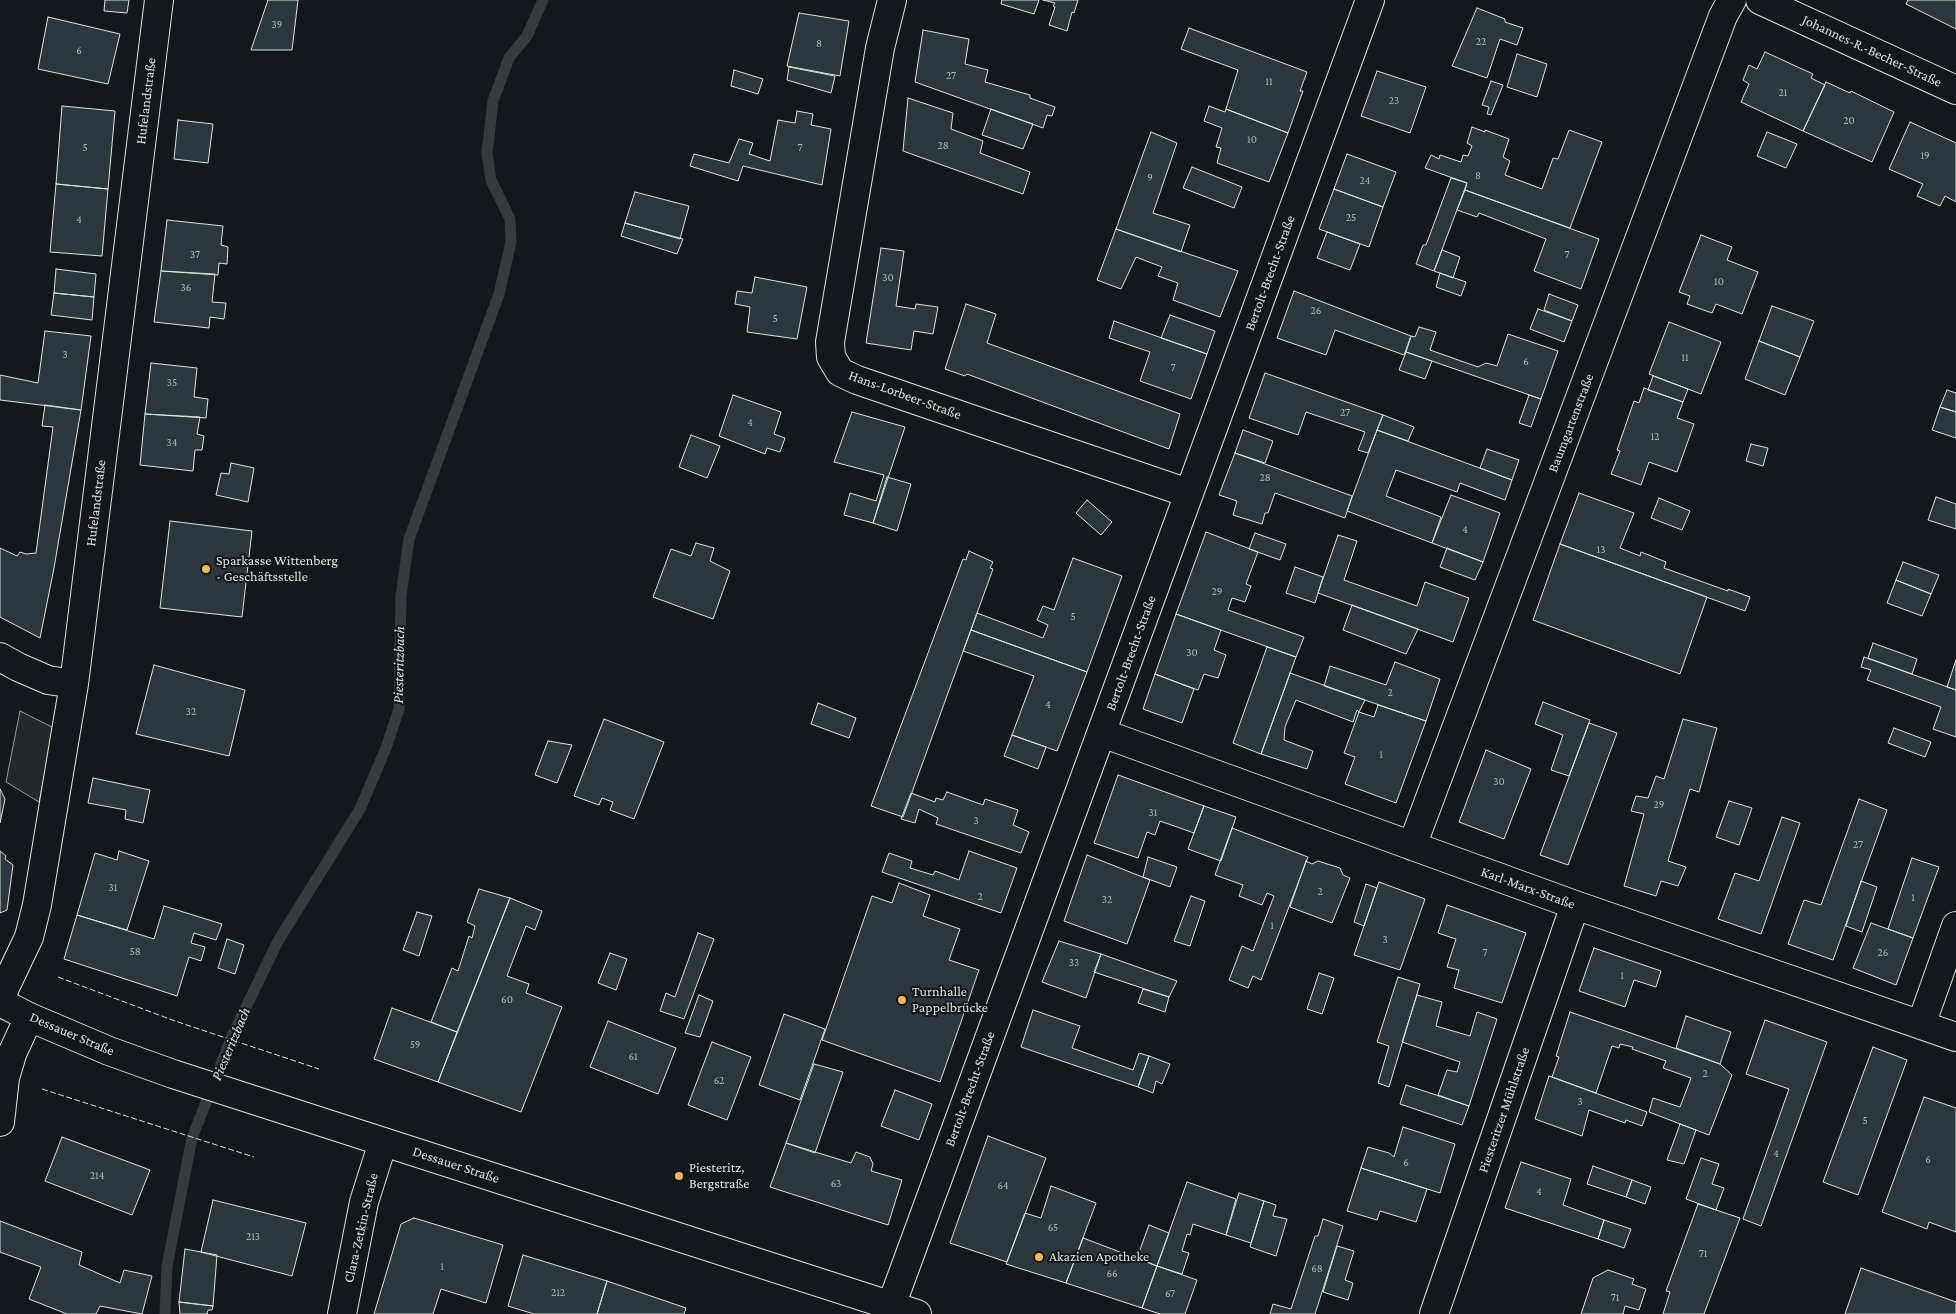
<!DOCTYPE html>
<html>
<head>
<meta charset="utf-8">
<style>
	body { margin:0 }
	canvas { display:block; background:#14181c }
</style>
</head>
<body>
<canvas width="1956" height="1314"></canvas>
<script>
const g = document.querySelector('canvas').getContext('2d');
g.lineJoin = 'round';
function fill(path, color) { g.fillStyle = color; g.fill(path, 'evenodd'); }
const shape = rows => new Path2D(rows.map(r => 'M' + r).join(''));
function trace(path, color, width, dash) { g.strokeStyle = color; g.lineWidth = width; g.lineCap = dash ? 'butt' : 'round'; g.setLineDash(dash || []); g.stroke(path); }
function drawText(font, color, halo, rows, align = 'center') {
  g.font = font + ' "Crimson Pro",serif'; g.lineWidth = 4; g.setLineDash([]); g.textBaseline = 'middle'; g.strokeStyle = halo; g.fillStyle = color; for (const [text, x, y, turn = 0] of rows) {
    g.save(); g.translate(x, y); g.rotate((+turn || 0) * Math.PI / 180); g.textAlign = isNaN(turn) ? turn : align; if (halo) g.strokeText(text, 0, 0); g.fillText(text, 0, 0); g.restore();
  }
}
const parking = shape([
	[20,711,54,728,39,802,6,782,20,711]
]);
fill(parking, '#24282b');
trace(parking, '#939e99', 1);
trace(shape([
	[165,1314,167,1266,192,1138,232,1036,278,941,360,809,386,748,399,709,401,596,409,539,499,294,511,242,510,219,491,180,487,153,493,101,509,58,527,36,543,0]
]), '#363b3e', 11);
const building = shape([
	[105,0,129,0,127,13,104,11,105,0],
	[268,0,298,0,292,50,251,50,268,0],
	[1002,0,1039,0,1034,14,1001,4,1002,0],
	[1043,0,1078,0,1074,13,1072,12,1067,31,1049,25,1055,7,1053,6,1055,3,1043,0],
	[1908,0,1956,0,1956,29,1906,4,1908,0],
	[1477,8,1505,19,1505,22,1523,28,1517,45,1500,39,1487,78,1452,66,1477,8],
	[799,13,849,21,840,76,787,66,799,13],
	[48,17,120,34,108,84,38,69,48,17],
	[1189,28,1307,72,1300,91,1303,91,1288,133,1226,109,1238,70,1181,49,1189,28],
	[923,30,969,39,965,64,988,70,985,82,1030,95,1030,98,1055,107,1052,116,1047,115,1043,128,915,82,923,30],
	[1765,52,1813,74,1811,78,1825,85,1803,131,1741,102,1749,84,1743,80,1749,65,1757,69,1765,52],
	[1517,54,1547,64,1537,97,1507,87,1517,54],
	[789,67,835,76,831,93,787,80,789,67],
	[734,70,763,79,758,94,731,86,734,70],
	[1377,71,1426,87,1410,133,1361,116,1377,71],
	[1491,81,1503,85,1491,115,1487,114,1489,107,1482,105,1491,81],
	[1826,82,1850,93,1851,91,1894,112,1872,162,1803,131,1826,82],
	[908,98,953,113,951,129,983,141,980,153,1030,172,1023,194,903,151,908,98],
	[62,106,115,111,108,189,56,184,62,106],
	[1209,106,1225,112,1226,109,1288,133,1269,182,1217,163,1221,148,1216,147,1222,128,1204,121,1209,106],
	[991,109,1033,124,1023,149,982,135,991,109],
	[797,111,813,114,811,125,831,129,822,185,743,166,738,181,690,166,694,154,729,163,739,139,753,143,749,154,770,161,778,120,795,123,797,111],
	[178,120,213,124,208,163,174,159,178,120],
	[1910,122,1956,143,1956,202,1945,196,1940,206,1917,196,1923,184,1889,169,1910,122],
	[1472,127,1485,132,1485,130,1509,139,1503,157,1510,161,1505,175,1542,189,1553,158,1558,159,1569,130,1602,142,1570,228,1465,190,1467,183,1425,168,1431,155,1439,159,1440,155,1461,162,1463,155,1468,156,1472,146,1467,143,1472,127],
	[1151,132,1177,143,1153,213,1190,225,1181,252,1116,229,1151,132],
	[1767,132,1797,144,1786,168,1757,156,1767,132],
	[1347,154,1396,172,1383,207,1334,189,1347,154],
	[1192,167,1242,187,1234,208,1183,188,1192,167],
	[1451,178,1467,183,1434,271,1416,264,1423,245,1426,245,1451,178],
	[56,184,108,189,102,256,50,252,56,184],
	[1334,189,1383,207,1369,247,1319,229,1334,189],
	[1465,190,1599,239,1581,289,1534,271,1546,239,1479,213,1477,217,1457,210,1465,190],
	[635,192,689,206,680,239,625,223,635,192],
	[167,220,223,226,221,245,228,247,227,264,219,263,218,275,161,271,167,220],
	[625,223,683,239,677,254,621,236,625,223],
	[1116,229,1238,271,1220,317,1173,300,1178,283,1158,276,1162,267,1136,257,1121,289,1097,280,1116,229],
	[1327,232,1360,244,1350,270,1317,258,1327,232],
	[1701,235,1732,247,1727,260,1758,272,1742,314,1716,304,1712,313,1687,304,1690,296,1679,292,1701,235],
	[881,248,904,251,896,306,915,309,916,304,938,307,933,334,914,331,911,350,866,343,881,248],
	[1442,250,1460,257,1453,278,1434,271,1442,250],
	[56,269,96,274,94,297,54,293,56,269],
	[161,271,215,274,212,302,226,303,224,319,210,317,209,328,154,322,161,271],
	[1440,273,1466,282,1461,296,1436,287,1440,273],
	[755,277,807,287,797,339,747,332,750,307,735,304,737,291,752,293,755,277],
	[1294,291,1411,336,1404,355,1335,330,1326,355,1277,338,1294,291],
	[54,293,94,297,92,320,51,315,54,293],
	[1549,294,1578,305,1572,321,1544,310,1549,294],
	[966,304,996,314,987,343,1180,414,1169,449,967,374,965,376,945,369,966,304],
	[1772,306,1814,321,1800,357,1759,341,1772,306],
	[1538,309,1572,321,1564,342,1530,329,1538,309],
	[1170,315,1215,331,1207,354,1161,338,1170,315],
	[1114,321,1207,354,1191,399,1140,381,1150,352,1109,338,1114,321],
	[1669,322,1721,342,1701,394,1649,374,1669,322],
	[1419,327,1436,332,1430,350,1478,367,1486,363,1497,366,1508,334,1558,351,1541,399,1406,352,1411,336,1415,337,1419,327],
	[45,331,91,336,81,410,0,400,0,375,38,383,45,331],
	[1759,341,1800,357,1785,395,1745,379,1759,341],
	[1406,352,1432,361,1425,379,1399,370,1406,352],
	[151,363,197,368,194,397,208,399,206,418,145,414,151,363],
	[1265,373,1383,415,1368,453,1358,450,1365,432,1306,412,1298,435,1249,418,1265,373],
	[1653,376,1688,389,1683,402,1648,390,1653,376],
	[1644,388,1683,402,1677,418,1694,424,1677,472,1649,462,1641,485,1611,474,1620,451,1617,450,1634,401,1639,403,1644,388],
	[1947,390,1956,393,1956,412,1940,407,1947,390],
	[733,395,781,412,774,434,785,438,780,452,767,448,765,454,719,436,733,395],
	[1529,395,1541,399,1531,427,1519,423,1529,395],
	[45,405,81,410,54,568,40,638,0,617,0,548,17,556,20,552,26,554,36,553,53,427,42,426,45,405],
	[1940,407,1956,412,1956,438,1932,430,1940,407],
	[852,412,905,427,873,523,844,515,850,493,876,501,884,475,834,462,852,412],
	[145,414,200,417,197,434,204,436,202,450,195,450,193,471,140,465,145,414],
	[1383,415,1414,427,1408,441,1377,430,1383,415],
	[1243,430,1273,441,1265,463,1235,453,1243,430],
	[1377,430,1512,480,1505,500,1460,483,1457,492,1396,470,1386,496,1441,517,1432,543,1347,511,1377,430],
	[691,435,720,446,707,478,679,467,691,435],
	[1751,444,1768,448,1763,466,1746,461,1751,444],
	[1487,449,1519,460,1512,480,1480,468,1487,449],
	[1235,453,1352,496,1345,518,1275,493,1268,513,1265,513,1262,524,1233,515,1237,501,1219,495,1235,453],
	[231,463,254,468,248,502,216,495,221,473,229,474,231,463],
	[887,477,911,484,897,531,873,523,887,477],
	[1579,493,1634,513,1620,548,1640,556,1641,552,1666,562,1664,568,1728,591,1728,589,1750,597,1745,611,1560,544,1579,493],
	[1451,495,1500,513,1483,562,1432,543,1451,495],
	[1936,497,1956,504,1956,529,1928,520,1936,497],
	[1659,498,1690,511,1682,530,1651,518,1659,498],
	[1087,500,1112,522,1101,535,1076,513,1087,500],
	[170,521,252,531,242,617,160,608,170,521],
	[1206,532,1258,552,1246,584,1251,586,1245,602,1232,598,1228,610,1304,637,1296,657,1176,614,1206,532],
	[1255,533,1286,544,1280,560,1249,549,1255,533],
	[1338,535,1357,541,1344,580,1417,606,1425,582,1469,598,1453,642,1318,593,1338,535],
	[696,543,714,548,710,561,730,571,713,619,653,597,671,549,691,556,696,543],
	[1560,544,1707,597,1680,674,1533,620,1560,544],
	[1447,548,1483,562,1475,580,1440,567,1447,548],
	[969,551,993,562,990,568,993,569,903,817,871,806,963,559,966,560,969,551],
	[1073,558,1122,576,1087,672,971,630,977,613,1043,638,1048,625,1037,620,1043,606,1054,610,1073,558],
	[1903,562,1939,575,1931,594,1896,580,1903,562],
	[1295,567,1323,577,1315,603,1286,593,1295,567],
	[1896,580,1931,594,1922,616,1887,603,1896,580],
	[1352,605,1418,629,1406,654,1343,630,1352,605],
	[1176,614,1221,630,1214,650,1226,655,1218,678,1204,674,1198,690,1155,674,1176,614],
	[971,630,1087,672,1057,751,1012,735,1034,676,963,651,971,630],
	[1873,643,1917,659,1912,674,1868,658,1873,643],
	[1267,647,1296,657,1261,754,1233,743,1267,647],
	[1864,657,1956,690,1956,737,1933,729,1941,707,1867,680,1871,670,1861,667,1864,657],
	[1956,660,1956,690,1947,687,1956,660],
	[1395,662,1440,679,1426,721,1324,686,1330,666,1386,685,1395,662],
	[154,665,245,690,229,756,136,734,154,665],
	[1290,673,1365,700,1359,712,1357,710,1353,722,1296,700,1285,727,1284,740,1313,751,1307,769,1261,754,1290,673],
	[1155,674,1194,689,1182,723,1143,709,1155,674],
	[1543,702,1590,720,1569,776,1551,770,1563,735,1535,724,1543,702],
	[818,703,856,718,849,738,811,724,818,703],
	[1378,705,1426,721,1396,803,1345,784,1355,757,1344,753,1359,712,1374,717,1378,705],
	[604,719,664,742,634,819,610,810,613,802,602,798,599,805,574,796,604,719],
	[1683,719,1717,728,1699,792,1690,789,1668,861,1686,867,1678,886,1661,881,1656,896,1624,886,1644,814,1631,811,1636,796,1648,798,1656,776,1664,779,1683,719],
	[1589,723,1617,733,1568,865,1540,855,1589,723],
	[1894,728,1931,742,1925,757,1888,743,1894,728],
	[1012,735,1046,747,1038,769,1004,756,1012,735],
	[548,741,572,745,557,783,535,775,548,741],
	[1486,750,1531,769,1504,839,1459,822,1486,750],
	[1118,775,1204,806,1194,833,1160,821,1155,835,1147,832,1138,858,1094,843,1118,775],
	[93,778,150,790,143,823,125,819,126,810,88,803,93,778],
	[0,789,5,799,0,823,0,789],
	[947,792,983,805,985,799,1018,810,1013,825,1029,832,1021,853,936,824,938,818,919,809,915,823,901,819,911,793,935,802,936,798,943,800,947,792],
	[1859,799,1887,810,1833,960,1788,944,1804,900,1821,905,1859,799],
	[1729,801,1752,808,1739,845,1716,837,1729,801],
	[1204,806,1236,817,1221,861,1188,849,1204,806],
	[1782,817,1800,823,1761,934,1718,919,1735,873,1759,881,1782,817],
	[1232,828,1308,857,1261,980,1253,976,1248,988,1229,980,1242,946,1253,951,1274,896,1267,893,1262,905,1239,896,1243,885,1215,875,1232,828],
	[0,851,6,856,5,859,13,865,7,910,0,913,0,851],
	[119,851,149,861,127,930,77,915,95,853,117,860,119,851],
	[969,851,1017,868,1001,913,882,872,889,853,912,861,910,868,933,875,935,871,959,880,969,851],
	[1087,855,1150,880,1127,944,1064,921,1087,855],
	[1148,857,1177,867,1170,887,1143,877,1148,857],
	[1912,858,1939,867,1913,938,1888,929,1912,858],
	[1306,861,1312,864,1318,861,1340,868,1343,875,1350,878,1332,923,1290,907,1306,861],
	[1861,881,1877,887,1862,932,1846,926,1861,881],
	[1379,882,1425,899,1400,970,1354,955,1379,882],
	[899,883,930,895,923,916,960,929,949,960,979,970,940,1082,822,1040,872,896,892,903,899,883],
	[1366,884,1377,888,1364,926,1354,922,1366,884],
	[479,889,510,898,457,1032,431,1022,452,968,458,971,469,936,472,938,475,926,467,922,479,889],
	[1191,896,1205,901,1190,946,1174,941,1191,896],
	[510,898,542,911,535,930,526,926,507,976,529,984,526,993,562,1007,521,1112,438,1082,510,898],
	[1447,905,1526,933,1502,1003,1454,988,1459,970,1447,967,1456,939,1438,933,1447,905],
	[164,906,222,924,216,940,194,933,191,943,205,947,201,961,189,957,177,996,64,959,77,915,154,939,164,906],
	[417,912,432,916,419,956,403,950,417,912],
	[1871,923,1913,938,1896,985,1853,968,1871,923],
	[698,933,714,939,684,1019,660,1011,666,993,675,997,698,933],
	[227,939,244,945,235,974,218,968,227,939],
	[1059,941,1101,954,1086,998,1042,982,1059,941],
	[1594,948,1661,971,1656,987,1634,980,1625,1007,1579,991,1594,948],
	[610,953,627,959,616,990,598,983,610,953],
	[1101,954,1177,981,1169,997,1094,972,1101,954],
	[1319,973,1334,978,1322,1014,1307,1009,1319,973],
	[1398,977,1420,984,1389,1087,1378,1083,1389,1046,1377,1042,1398,977],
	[1143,989,1169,997,1165,1012,1138,1003,1143,989],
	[699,995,713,1001,700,1037,685,1033,699,995],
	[1417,995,1442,1002,1436,1026,1470,1036,1477,1012,1497,1019,1469,1106,1438,1095,1447,1070,1457,1072,1460,1062,1402,1042,1417,995],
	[392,1008,457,1032,438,1082,374,1059,392,1008],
	[1033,1010,1080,1026,1072,1048,1133,1070,1139,1053,1149,1056,1138,1087,1021,1047,1033,1010],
	[1570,1012,1720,1064,1732,1075,1709,1135,1649,1112,1653,1098,1680,1107,1691,1078,1663,1068,1666,1061,1632,1049,1633,1047,1620,1044,1619,1048,1612,1046,1596,1093,1552,1077,1559,1057,1556,1056,1570,1012],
	[784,1014,825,1029,800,1100,759,1085,784,1014],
	[1686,1016,1731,1032,1720,1064,1676,1048,1686,1016],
	[1765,1020,1827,1042,1761,1226,1743,1219,1789,1089,1746,1074,1765,1020],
	[608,1021,676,1048,658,1094,590,1067,608,1021],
	[712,1042,751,1057,727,1120,688,1105,712,1042],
	[1873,1047,1907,1060,1858,1195,1823,1182,1873,1047],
	[1149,1056,1170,1064,1162,1084,1156,1081,1153,1093,1138,1087,1149,1056],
	[814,1064,843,1072,815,1153,786,1143,814,1064],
	[1549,1076,1647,1112,1642,1126,1626,1120,1625,1123,1589,1110,1582,1136,1535,1119,1549,1076],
	[1406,1085,1469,1106,1462,1125,1400,1104,1406,1085],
	[895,1090,932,1104,919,1140,881,1126,895,1090],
	[1924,1097,1956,1108,1956,1232,1929,1222,1927,1229,1882,1212,1924,1097],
	[1680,1124,1696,1130,1684,1164,1667,1160,1680,1124],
	[1403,1127,1455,1144,1440,1193,1361,1168,1368,1147,1389,1153,1394,1157,1403,1127],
	[988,1136,1046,1158,1007,1262,950,1243,988,1136],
	[62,1137,150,1170,132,1215,45,1181,62,1137],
	[786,1143,851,1163,856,1152,870,1157,873,1164,871,1171,902,1180,888,1225,770,1187,786,1143],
	[1701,1158,1719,1164,1712,1184,1724,1188,1716,1210,1686,1199,1701,1158],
	[1521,1162,1571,1179,1563,1205,1604,1220,1598,1239,1505,1208,1521,1162],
	[1593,1166,1632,1180,1626,1197,1587,1184,1593,1166],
	[1361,1168,1427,1189,1416,1222,1380,1211,1377,1220,1347,1211,1361,1168],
	[1632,1180,1651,1187,1645,1204,1626,1197,1632,1180],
	[1187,1182,1236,1199,1226,1235,1193,1224,1190,1235,1187,1234,1182,1251,1189,1253,1182,1274,1157,1266,1187,1182],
	[1051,1186,1096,1203,1066,1283,1006,1264,1025,1213,1041,1218,1051,1186],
	[1239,1193,1264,1201,1251,1243,1226,1235,1239,1193],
	[213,1200,306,1223,292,1276,201,1252,213,1200],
	[1264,1201,1276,1205,1273,1216,1287,1219,1276,1256,1250,1247,1264,1201],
	[1698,1204,1740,1218,1704,1314,1663,1314,1670,1292,1666,1291,1698,1204],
	[414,1218,503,1245,486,1303,441,1289,433,1314,374,1314,401,1224,414,1218],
	[1323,1219,1343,1226,1315,1314,1270,1314,1273,1304,1291,1309,1315,1236,1318,1236,1323,1219],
	[1604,1220,1631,1229,1624,1248,1598,1239,1604,1220],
	[0,1221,82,1252,79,1265,120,1283,124,1270,152,1276,142,1314,100,1306,96,1314,67,1314,29,1299,41,1267,0,1252,0,1221],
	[1149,1225,1169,1233,1157,1266,1137,1258,1149,1225],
	[1083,1238,1157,1266,1142,1308,1066,1283,1083,1238],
	[1337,1246,1354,1251,1345,1280,1353,1283,1348,1300,1323,1292,1337,1246],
	[185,1249,217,1255,213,1306,179,1302,185,1249],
	[523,1255,607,1281,597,1314,534,1314,508,1306,523,1255],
	[1157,1266,1197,1280,1185,1314,1160,1314,1142,1308,1157,1266],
	[1861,1268,1956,1302,1956,1314,1845,1314,1861,1268],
	[1608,1270,1634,1279,1632,1284,1646,1289,1639,1310,1625,1306,1623,1314,1581,1314,1593,1278,1608,1270],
	[607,1281,686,1308,684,1314,597,1314,607,1281],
	[179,1302,213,1306,212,1310,208,1310,207,1314,180,1314,179,1302]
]);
fill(building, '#2c363c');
trace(building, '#d8e6dc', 1);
const street = shape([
	[892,0,880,48,830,342,831,357,840,372,857,380,1188,493],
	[1760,0,1956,90],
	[0,657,18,667,48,680,74,684],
	[1102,733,1575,905,1956,1037],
	[1412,846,1723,16,1732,0],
	[0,998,29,937,37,905,65,737,74,684,159,0],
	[1921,1025,1956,926],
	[0,1122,5,1078,12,1054,29,1017],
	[891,1306,1370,0],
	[342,1314,364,1202,383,1142],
	[1434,1314,1575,905]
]);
const primary = shape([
	[0,1002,29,1017,109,1051,173,1074,917,1314]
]);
trace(street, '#d8e6dc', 30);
trace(primary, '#d8e6dc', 30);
trace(street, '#14181c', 28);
trace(primary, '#14181c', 28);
trace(shape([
	[58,977,175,1021,319,1069],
	[42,1089,254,1157]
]), '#d8e6dc', 1, [6, 2.5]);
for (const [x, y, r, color] of [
	[206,569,5,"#ffb74d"],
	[902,1000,5,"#ffb74d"],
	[679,1176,5,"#ffb74d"],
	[1039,1257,5,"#ffb74d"]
]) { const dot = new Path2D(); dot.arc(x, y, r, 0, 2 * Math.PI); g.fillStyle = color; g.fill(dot); trace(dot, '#14181c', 2); }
drawText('11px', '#adbab4', null, [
	["39",277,25],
	["22",1481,42],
	["8",819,44],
	["6",79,51],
	["27",951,76],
	["11",1269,82],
	["21",1783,93],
	["23",1394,101],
	["20",1849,121],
	["10",1252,140],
	["28",943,146],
	["5",85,148],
	["7",800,148],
	["19",1925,156],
	["8",1478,176],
	["9",1150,178],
	["24",1365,181],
	["25",1351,218],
	["4",79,220],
	["37",195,255],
	["7",1567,255],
	["30",888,278],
	["10",1719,282],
	["36",186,288],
	["26",1316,311],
	["5",775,319],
	["3",65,355],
	["11",1685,358],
	["6",1526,362],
	["7",1173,368],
	["35",172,383],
	["27",1345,413],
	["4",750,423],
	["12",1655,437],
	["34",172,443],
	["28",1265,478],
	["4",1465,530],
	["13",1601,550],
	["29",1217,592],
	["5",1073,617],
	["30",1192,653],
	["2",1390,693],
	["4",1048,705],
	["32",191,712],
	["1",1381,755],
	["30",1499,782],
	["29",1659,805],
	["31",1153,813],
	["3",976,821],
	["27",1858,845],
	["31",113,888],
	["2",1320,892],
	["2",980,897],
	["1",1913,898],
	["32",1107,900],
	["1",1272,926],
	["3",1385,940],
	["58",135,952],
	["7",1485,953],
	["26",1883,953],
	["33",1074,963],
	["1",1622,976],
	["60",507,1000],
	["59",415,1045],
	["61",633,1057],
	["2",1705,1074],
	["62",719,1081],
	["3",1580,1102],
	["5",1865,1121],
	["4",1776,1154],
	["6",1928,1160],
	["6",1406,1163],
	["214",97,1176],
	["63",836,1184],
	["64",1003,1186],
	["4",1539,1192],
	["65",1053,1228],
	["213",253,1237],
	["71",1703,1254],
	["1",442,1267],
	["68",1317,1269],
	["66",1112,1274],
	["212",558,1293],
	["67",1170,1294],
	["71",1615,1298]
]);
drawText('14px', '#d8e6dc', '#14181c', [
	["Johannes-R.-Becher-Straße",1872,51,25],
	["Hufelandstraße",146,101,-83],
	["Bertolt-Brecht-Straße",1270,273,-70],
	["Hans-Lorbeer-Straße",905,395,20],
	["Baumgartenstraße",1571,423,-69],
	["Hufelandstraße",96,503,-83],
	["Bertolt-Brecht-Straße",1131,653,-70],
	["Karl-Marx-Straße",1528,888,20],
	["Dessauer Straße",72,1034,23],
	["Bertolt-Brecht-Straße",970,1089,-70],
	["Piesteritzer Mühlstraße",1504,1110,-71],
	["Dessauer Straße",456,1165,18],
	["Clara-Zetkin-Straße",361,1228,-77]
]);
drawText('14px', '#d8e6dc', '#14181c', [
	["Sparkasse Wittenberg",216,561],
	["- Geschäftsstelle",216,577],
	["Turnhalle",912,992],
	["Pappelbrücke",912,1008],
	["Piesteritz,",689,1168],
	["Bergstraße",689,1184],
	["Akazien Apotheke",1049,1257]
], 'left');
drawText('italic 15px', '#d8e6dc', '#14181c', [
	["Piesteritzbach",399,665,-89],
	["Piesteritzbach",231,1044,-67]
]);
</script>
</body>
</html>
